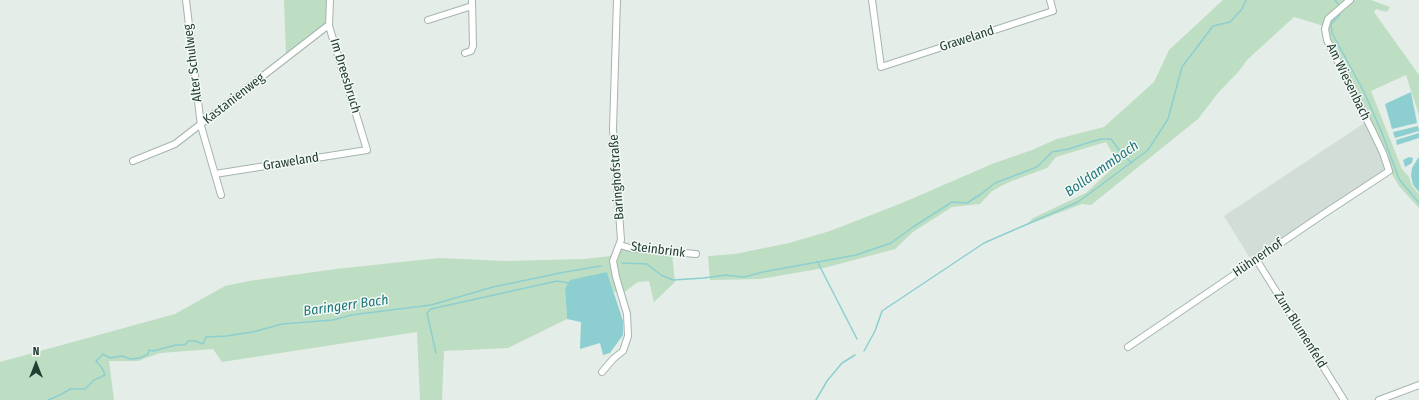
<!DOCTYPE html>
<html>
<head>
<meta charset="utf-8">
<style>
	body { margin:0 }
	#map { position:relative; width:1419px; height:400px; overflow:hidden; background:#e4ede8; font-family:"Fira Sans Condensed",sans-serif }
	canvas { display:block }
	.north { position:absolute; left:16px; top:344px; width:40px; height:40px; -webkit-text-stroke:3px #f4f9f6; paint-order:stroke; rotate:0deg; font-size:11px; font-weight:700; line-height:16px; text-align:center; color:#233f34 }
	.north::after { content:''; display:block; margin:auto; width:14px; height:18px; background:#233f34; clip-path:polygon(50% 0,100% 100%,50% 72%,0 100%) }
</style>
</head>
<body>
<div id="map">
<canvas width="1419" height="400"></canvas>
<div class="north">N</div>
</div>
<script>
const g = document.querySelector('canvas').getContext('2d');
g.lineJoin = 'round';
function fill(path, color) { g.fillStyle = color; g.fill(path, 'evenodd'); }
const shape = rows => new Path2D(rows.map(r => 'M' + r).join(''));
function trace(path, color, width, dash) { g.strokeStyle = color; g.lineWidth = width; g.lineCap = dash ? 'butt' : 'round'; g.setLineDash(dash || []); g.stroke(path); }
function drawText(font, color, halo, rows, align = 'center') {
  g.font = font + ' "Fira Sans Condensed",sans-serif'; g.lineWidth = 3; g.setLineDash([]); g.textBaseline = 'middle'; g.strokeStyle = halo; g.fillStyle = color; for (const [text, x, y, turn = 0] of rows) {
    g.save(); g.translate(x, y); g.rotate((+turn || 0) * Math.PI / 180); g.textAlign = isNaN(turn) ? turn : align; if (halo) g.strokeText(text, 0, 0); g.fillText(text, 0, 0); g.restore();
  }
}
fill(shape([
	[1366,122,1386,165,1383,172,1251,260,1224,216]
]), '#d2ddd7');
fill(shape([
	[284,0,328,0,327,21,325,24,286,55],
	[1223,0,1371,0,1390,7,1387,12,1376,9,1374,12,1419,75,1419,115,1406,75,1371,91,1402,169,1409,177,1412,186,1419,194,1419,208,1399,186,1392,174,1379,140,1328,38,1324,26,1294,17,1247,60,1239,71,1218,93,1198,119,1091,205,1082,204,1027,225,1033,218,1086,193,1118,163,1106,142,1056,157,1047,168,1012,181,1001,186,991,192,980,204,952,207,913,232,895,249,824,268,760,279,710,280,708,256,735,254,789,243,830,231,902,203,992,164,1032,150,1057,139,1104,127,1154,82,1169,50],
	[616,249,672,254,675,282,654,302,649,281,638,282,623,293,614,292,607,272,590,277,565,289,567,319,508,348,444,351,442,400,420,400,417,332,222,362,213,349,160,353,138,361,109,361,114,400,0,400,0,362,175,314,225,286,249,281,336,269,439,258,505,261,585,259,610,256]
]), '#bddec2');
fill(shape([
	[1411,92,1417,123,1392,129,1385,104],
	[1418,126,1419,131,1395,138,1393,132],
	[1419,133,1419,138,1397,145,1396,140],
	[1409,157,1413,158,1412,163,1405,167,1403,160],
	[1418,158,1419,158,1419,192,1413,185,1411,176,1412,168],
	[607,272,623,321,623,335,610,353,603,355,600,343,580,349,581,322,567,319,565,289,570,280]
]), '#8dcfd1');
trace(shape([
	[1335,0,1338,4],
	[1340,15,1331,24,1332,33,1364,92,1382,133,1399,179,1419,203],
	[817,261,857,339],
	[622,263,647,264,661,275,673,280,704,278,725,275,744,277,763,272,856,255,891,243,913,227,952,202,967,203,981,194,995,183,1037,167,1052,152,1069,149,1087,143,1101,139,1111,139,1122,154,1132,163],
	[864,351,875,331,882,311,984,243,1078,202,1148,150,1168,119,1182,67,1213,26,1230,22,1242,9,1246,0],
	[436,353,427,313,431,309,557,281,569,283],
	[48,400,62,394,70,389,85,389,94,380,105,375,102,368,96,361,103,354,110,358,122,356,130,359,140,358,148,354,149,350,153,351,176,345,185,345,188,341,195,341,203,344,206,337,226,336,253,332,282,324,333,320,351,315,431,305,493,287,565,272,601,266],
	[816,400,827,381,842,363,855,355]
]), '#8dcfd1', 1.5);
const minor = shape([
	[186,0,201,126,221,195],
	[872,0,881,67,1053,11,1050,0],
	[428,20,472,6],
	[465,53,471,51,473,46,472,0],
	[133,161,175,144,326,27,329,26],
	[215,174,367,150,329,26,330,0],
	[620,245,630,248,696,254],
	[1256,259,1344,400],
	[1128,347,1325,213,1389,171,1383,153,1372,130,1327,40,1325,29,1328,19,1350,0],
	[602,372,613,359,623,351,628,336,627,314,616,277,613,261,621,240,613,129,617,0],
	[1379,400,1419,385]
]);
trace(minor, '#a6b5ae', 8);
trace(minor, '#fff', 6);
drawText('13px', '#233f34', '#f4f9f6', [
	["Graweland",967,39,-18],
	["Alter Schulweg",193,63,-97],
	["Im Dreesbruch",345,76,73],
	["Am Wiesenbach",1348,82,64],
	["Kastanienweg",234,99,-38],
	["Graweland",291,162,-9],
	["Baringhofstraße",617,177,-94],
	["Steinbrink",658,250,7],
	["Hühnerhof",1258,258,-34],
	["Zum Blumenfeld",1300,330,58]
]);
drawText('italic 14px', '#1e777a', '#f4f9f6', [
	["Bolldammbach",1102,169,-35],
	["Baringerr Bach",346,306,-8]
]);
</script>
</body>
</html>
